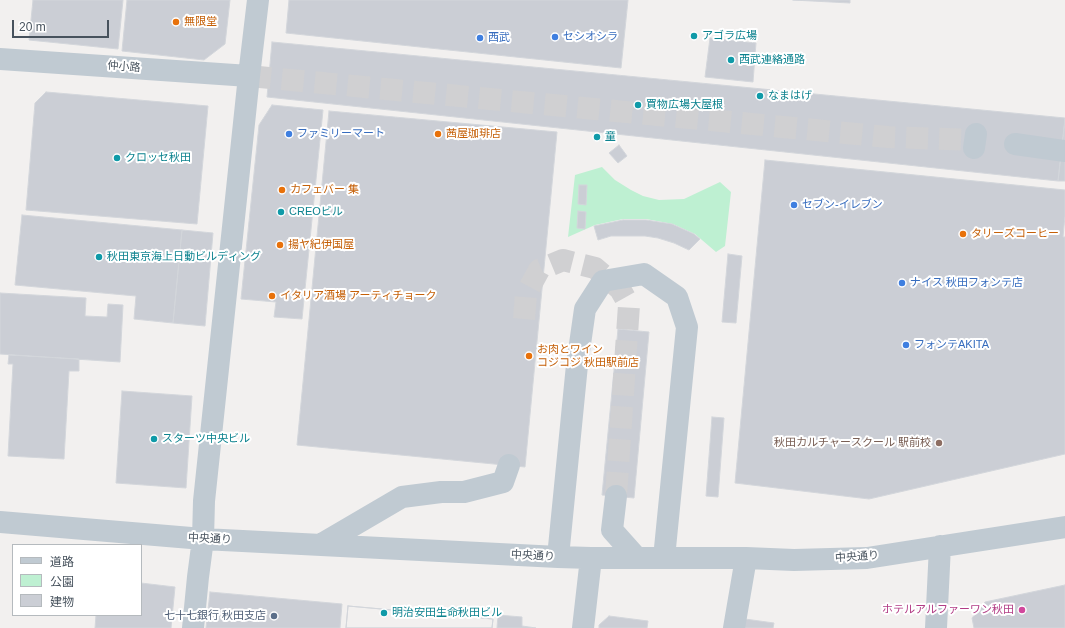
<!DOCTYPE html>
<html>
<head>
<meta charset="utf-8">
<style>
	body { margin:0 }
	#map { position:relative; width:1065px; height:628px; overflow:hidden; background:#f2f0ef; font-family:Arial,"Noto Sans JP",sans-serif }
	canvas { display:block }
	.legend { position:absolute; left:12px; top:544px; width:130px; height:72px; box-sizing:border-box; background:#fff; border:1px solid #b5babe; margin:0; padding:5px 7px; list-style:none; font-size:12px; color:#47525d }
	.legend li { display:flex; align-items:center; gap:8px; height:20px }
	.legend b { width:20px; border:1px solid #b5babe }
	.scale { position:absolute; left:12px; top:20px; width:97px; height:18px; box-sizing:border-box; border:2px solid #47525d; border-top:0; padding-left:5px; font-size:12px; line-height:14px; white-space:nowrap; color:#47525d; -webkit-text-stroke:3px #fff; paint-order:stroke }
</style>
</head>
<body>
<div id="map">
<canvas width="1065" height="628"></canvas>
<ul class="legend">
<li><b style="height:5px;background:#c0cad2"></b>道路</li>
<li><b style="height:11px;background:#bef0d2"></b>公園</li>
<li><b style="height:11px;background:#cbced5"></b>建物</li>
</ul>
<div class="scale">20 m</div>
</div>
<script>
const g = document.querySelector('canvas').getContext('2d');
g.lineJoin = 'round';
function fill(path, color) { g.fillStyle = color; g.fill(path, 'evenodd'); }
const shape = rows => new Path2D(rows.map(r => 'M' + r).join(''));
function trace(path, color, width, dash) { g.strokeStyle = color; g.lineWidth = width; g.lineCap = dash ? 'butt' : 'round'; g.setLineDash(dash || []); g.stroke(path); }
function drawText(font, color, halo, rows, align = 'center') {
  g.font = font + ' Arial,"Noto Sans JP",sans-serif'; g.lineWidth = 4; g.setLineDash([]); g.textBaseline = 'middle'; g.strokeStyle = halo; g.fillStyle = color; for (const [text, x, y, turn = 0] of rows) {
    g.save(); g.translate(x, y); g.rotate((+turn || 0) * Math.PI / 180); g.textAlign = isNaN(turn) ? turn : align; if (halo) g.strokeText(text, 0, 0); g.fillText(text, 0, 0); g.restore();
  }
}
fill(shape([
	[602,167,615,180,631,190,643,196,659,200,684,199,720,182,731,192,725,246,716,252,695,234,673,224,646,219,623,219,595,225,568,237,575,175]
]), '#bef0d2');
const building = shape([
	[33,0,123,0,118,49,29,40,33,0],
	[127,0,230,0,225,44,204,60,122,51,127,0],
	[289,0,628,0,621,68,286,33,289,0],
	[793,0,850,0,850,3,793,0],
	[710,38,756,43,753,82,705,77,710,38],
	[272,42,1065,118,1058,181,267,97,272,42],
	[46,92,208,106,197,224,26,210,35,103,46,92],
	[272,105,323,110,302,319,274,317,276,302,241,299,259,125,272,105],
	[329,111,557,132,525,467,297,445,329,111],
	[1065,120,1065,181,1058,181,1065,120],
	[619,145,627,156,618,163,609,153,619,145],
	[765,160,1065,190,1065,216,1063,237,1065,237,1065,454,869,499,735,483,765,160],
	[579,185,587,185,586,205,578,204,579,185],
	[578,211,586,212,585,229,577,228,578,211],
	[22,215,182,230,173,323,134,319,136,296,15,285,22,215],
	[623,220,646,220,672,224,694,234,700,239,689,250,674,243,658,238,645,236,611,236,598,240,594,226,623,220],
	[182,230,213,233,205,326,173,323,182,230],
	[728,254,742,256,736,323,722,322,728,254],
	[0,293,86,298,85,316,107,317,108,304,123,305,120,362,0,354,0,293],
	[618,329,649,332,634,498,602,495,618,329],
	[9,355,79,359,79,371,69,371,64,459,8,456,13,364,8,364,9,355],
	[122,391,192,396,186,488,116,483,122,391],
	[712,417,724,418,718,497,706,496,712,417],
	[141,583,175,587,171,628,95,628,96,615,141,615,141,583],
	[1065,585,1065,628,974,628,972,618,985,602,1065,585],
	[210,592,342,604,340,628,206,628,210,592],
	[348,606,493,619,492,628,346,628,348,606],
	[348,606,493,619,492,628,346,628,348,606],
	[498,615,522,617,522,626,536,628,497,628,498,615],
	[609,616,648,621,647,628,599,628,599,625,609,616],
	[745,619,774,623,773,628,744,628,745,619]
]);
fill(building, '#cbced5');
trace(building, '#d3d6db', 1);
trace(shape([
	[249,76,888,137,975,140],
	[524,319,526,294,539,270,563,260,595,268,620,289,629,305,616,496]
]), '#d0d0d2', 22, [22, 11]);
trace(shape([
	[0,59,249,76],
	[1015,144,1065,151],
	[974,148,976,134],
	[616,496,612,530,637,558],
	[0,522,203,539,558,557,591,558,746,558,794,560,867,558,1065,527],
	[320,545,402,497,441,492,464,492,503,482,509,465],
	[558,557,577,365,585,309,603,281,644,274,677,297,687,327,664,558],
	[193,628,198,577,203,539,204,501,249,76,258,0],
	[583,628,591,558],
	[734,628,746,558],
	[936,628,940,546]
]), '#c0cad2', 22);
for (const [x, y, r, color] of [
	[176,22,4,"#e8710a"],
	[694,36,4,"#0f9aa8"],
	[555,37,4,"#3f7fe0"],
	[480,38,4,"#3f7fe0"],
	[731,60,4,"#0f9aa8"],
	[760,96,4,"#0f9aa8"],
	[638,105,4,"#0f9aa8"],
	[289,134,4,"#3f7fe0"],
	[438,134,4,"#e8710a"],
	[597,137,4,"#0f9aa8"],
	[117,158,4,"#0f9aa8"],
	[282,190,4,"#e8710a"],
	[794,205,4,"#3f7fe0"],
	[281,212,4,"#0f9aa8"],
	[963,234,4,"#e8710a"],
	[280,245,4,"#e8710a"],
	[99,257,4,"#0f9aa8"],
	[902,283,4,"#3f7fe0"],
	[272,296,4,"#e8710a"],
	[906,345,4,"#3f7fe0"],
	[529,356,4,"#e8710a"],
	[154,439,4,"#0f9aa8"],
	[939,443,4,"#8d6e63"],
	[1022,610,4,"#d1479c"],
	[384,613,4,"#0f9aa8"],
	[274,616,4,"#5c6f8a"]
]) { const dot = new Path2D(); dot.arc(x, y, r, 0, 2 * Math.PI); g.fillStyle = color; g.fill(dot); trace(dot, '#fff', 1.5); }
drawText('11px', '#c56008', '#fff', [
	["無限堂",184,22],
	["茜屋珈琲店",446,134],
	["カフェバー 集",290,190],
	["タリーズコーヒー",971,234],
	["揚ヤ紀伊国屋",288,245],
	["イタリア酒場 アーティチョーク",280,296],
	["お肉とワイン",537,350],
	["コジコジ 秋田駅前店",537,363]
], 'left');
drawText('11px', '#0d838f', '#fff', [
	["アゴラ広場",702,36],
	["西武連絡通路",739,60],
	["なまはげ",768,96],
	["買物広場大屋根",646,105],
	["童",605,137],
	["クロッセ秋田",125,158],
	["CREOビル",289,212],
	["秋田東京海上日動ビルディング",107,257],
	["スターツ中央ビル",162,439],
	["明治安田生命秋田ビル",392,613]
], 'left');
drawText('11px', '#366cbe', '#fff', [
	["セシオシラ",563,37],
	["西武",488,38],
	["ファミリーマート",297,134],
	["セブン-イレブン",802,205],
	["ナイス 秋田フォンテ店",910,283],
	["フォンテAKITA",914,345]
], 'left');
drawText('11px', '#47525d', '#fff', [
	["仲小路",124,67,4],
	["中央通り",210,539,3],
	["中央通り",533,556,3],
	["中央通り",857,557,-4]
]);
drawText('11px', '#785e54', '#fff', [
	["秋田カルチャースクール 駅前校",931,443]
], 'right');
drawText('11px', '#b23c85', '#fff', [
	["ホテルアルファーワン秋田",1014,610]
], 'right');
drawText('11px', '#4e5e75', '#fff', [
	["七十七銀行 秋田支店",266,616]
], 'right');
</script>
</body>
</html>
